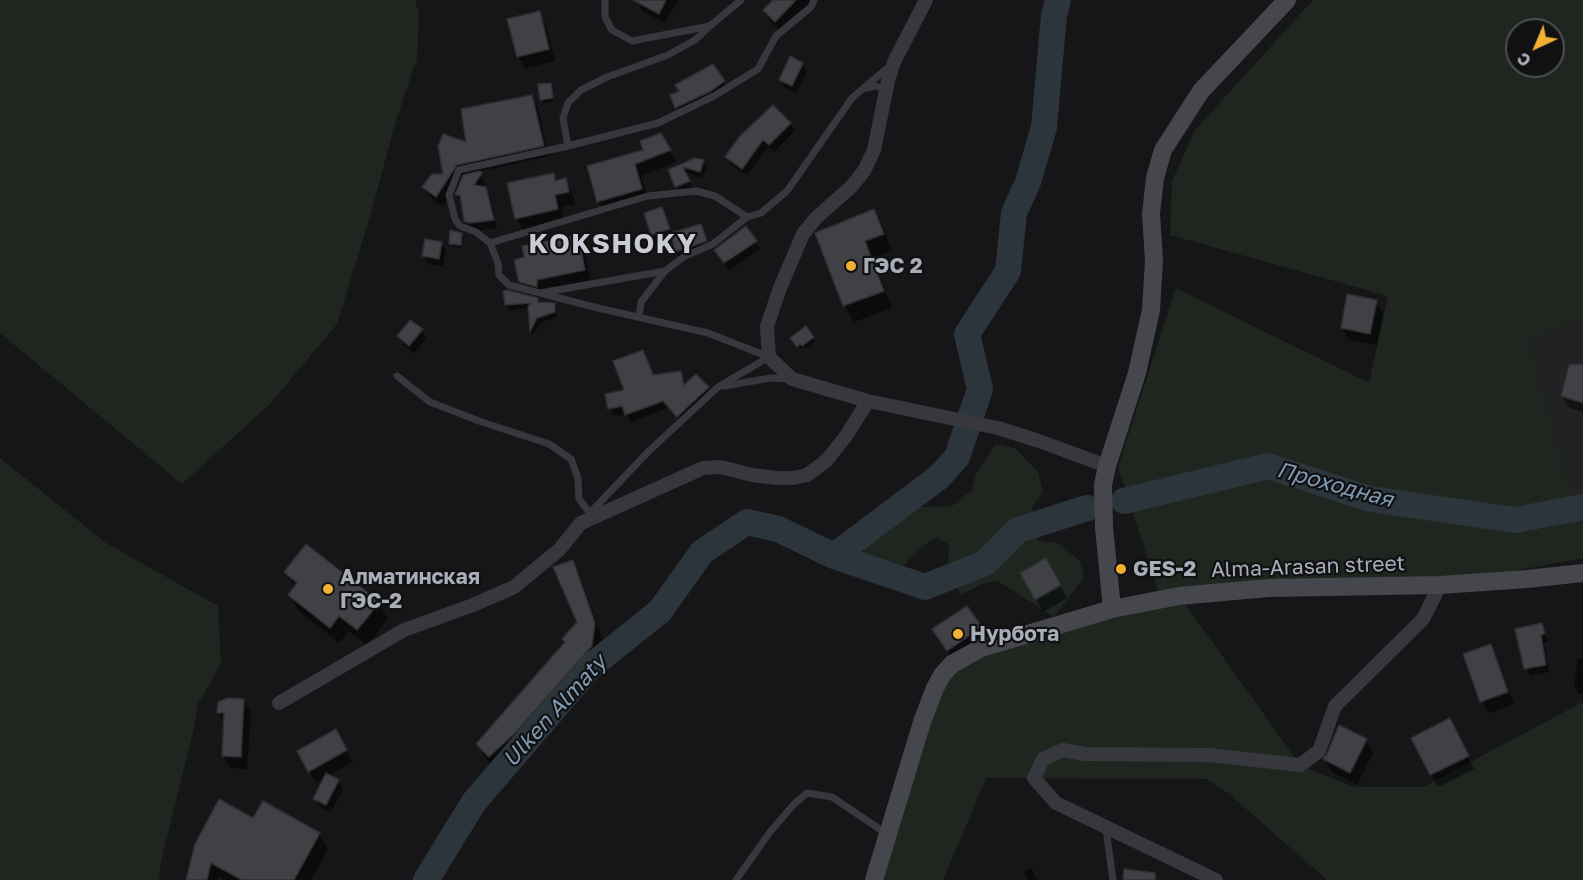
<!DOCTYPE html>
<html>
<head>
<meta charset="utf-8">
<style>
	body { margin:0 }
	#map { position:relative; width:1583px; height:880px; overflow:hidden; background:#161618; font-family:"Golos Text",sans-serif }
	canvas { display:block }
	.north { position:absolute; left:1505px; top:18px; width:60px; height:60px; box-sizing:border-box; background:#111113; border:2px solid #4d4f55; border-radius:50%; rotate:224deg; font-size:16px; font-weight:700; line-height:24px; text-align:center; color:#a8adb8 }
	.north::after { content:''; display:block; margin:auto; width:21px; height:27px; background:#f2b134; clip-path:polygon(50% 0,100% 100%,50% 72%,0 100%) }
</style>
</head>
<body>
<div id="map">
<canvas width="1583" height="880"></canvas>
<div class="north">С</div>
</div>
<script>
const g = document.querySelector('canvas').getContext('2d');
g.lineJoin = 'round';
function fill(path, color) { g.fillStyle = color; g.fill(path, 'evenodd'); }
const shape = rows => new Path2D(rows.map(r => 'M' + r).join(''));
function trace(path, color, width, dash) { g.strokeStyle = color; g.lineWidth = width; g.lineCap = dash ? 'butt' : 'round'; g.setLineDash(dash || []); g.stroke(path); }
function drawText(font, color, halo, rows, align = 'center') {
  g.font = font + ' "Golos Text",sans-serif'; g.lineWidth = 4.5; g.setLineDash([]); g.textBaseline = 'middle'; g.strokeStyle = halo; g.fillStyle = color; for (const [text, x, y, turn = 0] of rows) {
    g.save(); g.translate(x, y); g.rotate((+turn || 0) * Math.PI / 180); g.textAlign = isNaN(turn) ? turn : align; if (halo) g.strokeText(text, 0, 0); g.fillText(text, 0, 0); g.restore();
  }
}
fill(shape([
	[1583,320,1583,538,1528,339]
]), '#222225');
fill(shape([
	[0,0,415,0,419,13,417,58,395,124,371,213,337,324,270,404,182,484,0,333],
	[1313,0,1583,0,1583,320,1528,339,1583,538,1583,558,1440,585,1180,597,1300,765,1353,787,1423,787,1583,702,1583,880,1327,880,1228,793,1207,779,986,778,943,880,874,880,952,664,1161,599,1118,467,1176,288,1369,383,1388,296,1170,235,1172,181,1195,130],
	[1517,30,1553,30,1553,66,1517,66],
	[996,444,1016,449,1038,472,1043,492,1032,507,1038,541,1058,543,1080,561,1084,577,1054,617,998,581,982,584,961,595,948,564,949,545,937,537,923,546,897,572,862,555,866,543,919,507,952,506,972,490,976,474],
	[0,458,106,543,218,606,221,664,198,704,194,728,161,862,159,880,0,880]
]), '#1e261f');
fill(shape([
	[637,0,678,0,665,23,642,11],
	[774,0,813,0,782,33,772,23,765,11],
	[539,13,546,25,555,61,525,69,518,56],
	[802,64,807,72,796,93,785,88,780,80],
	[723,82,727,89,681,114,677,107],
	[550,84,554,101,544,103,542,99],
	[531,97,538,107,549,156,478,172,485,182,481,188,485,188,490,196,497,228,474,231,470,229,465,221,463,203,457,196,464,177,442,207,430,197,424,187,445,175,468,145],
	[790,124,795,131,774,152,768,147,747,176,732,165,727,157],
	[661,135,676,162,641,176,648,200,605,213,598,201],
	[695,159,703,162,707,168,703,178,685,172,692,188,681,193,670,171],
	[553,175,557,182,565,180,572,192,575,204,561,207,564,221,523,230,516,218],
	[662,209,672,234,701,225,710,249,681,259,676,252,673,237,656,242,645,214],
	[873,211,883,227,892,251,873,258,892,308,854,322,845,306,817,234],
	[461,234,463,238,462,248,452,247,450,243],
	[577,237,584,249,591,282,543,292,544,298,528,294,520,281],
	[755,242,760,249,729,270,721,258],
	[441,243,446,251,443,266,428,264,423,256],
	[505,292,537,300,539,304,554,304,557,309,557,317,540,323,533,335,531,332,530,308,509,310,506,305],
	[1376,302,1383,314,1377,345,1349,340,1342,328],
	[805,328,815,342,805,349,803,347,800,349,792,338],
	[421,330,426,338,414,353,403,344,399,336],
	[1583,366,1583,412,1569,408,1562,396],
	[681,372,686,385,696,376,713,396,683,424,668,408,631,422,626,414,614,416,610,408,626,392,653,377],
	[1046,560,1067,598,1043,612,1022,574],
	[572,562,581,578,603,641,601,662,525,748,499,772,487,760,477,744,566,643,578,622],
	[286,572,379,603,388,619,367,646,349,631,339,643,299,611,290,595,295,588],
	[1542,625,1548,642,1544,642,1549,672,1530,676,1526,668],
	[980,628,987,640,955,662,941,642],
	[1490,646,1497,658,1514,704,1489,713,1482,701],
	[1578,658,1583,659,1583,694,1579,694,1574,686],
	[244,701,251,713,247,769,230,768,223,755,225,724,218,712],
	[335,731,353,762,329,776,338,781,343,789,331,812,320,807,315,799,326,777,316,783,299,752],
	[1456,732,1474,769,1438,787,1413,738],
	[1366,740,1373,753,1357,785,1332,772,1325,760],
	[254,820,319,834,328,849,311,880,225,880,219,877,219,880,188,880],
	[1031,868,1033,871,1037,880,1028,880,1024,871]
]), '#0007');
trace(shape([
	[1124,501,1268,466,1370,499,1515,520,1583,507],
	[834,556,925,587,985,563,1018,530,1087,508],
	[426,880,474,802,590,667,660,611,702,552,747,522,778,529,834,556,939,477,957,457,980,389,967,334,1008,271,1014,213,1028,182,1044,127,1054,15,1058,0]
]), '#2c353c', 26);
const building = shape([
	[633,0,666,0,659,14,633,0],
	[773,0,796,0,775,22,763,10,773,0],
	[540,11,549,49,517,57,507,19,540,11],
	[790,56,803,63,792,86,779,80,790,56],
	[713,64,725,81,711,91,675,108,670,95,679,91,675,85,713,64],
	[551,83,553,98,540,100,538,84,551,83],
	[532,95,544,146,457,165,436,197,422,187,432,174,443,174,438,146,443,134,466,142,461,109,532,95],
	[773,105,791,123,769,145,763,140,742,169,725,157,740,136,773,105],
	[661,133,671,150,635,164,642,189,597,202,587,166,643,150,640,141,661,133],
	[695,158,704,160,700,172,683,167,690,181,675,187,668,170,695,158],
	[480,171,482,173,474,185,486,187,494,220,469,223,464,221,460,195,455,195,463,175,480,171],
	[554,173,555,181,566,178,569,192,555,195,558,209,515,219,507,183,554,173],
	[662,207,670,229,651,235,644,213,662,207],
	[874,209,884,234,865,241,884,291,843,306,815,233,874,209],
	[701,224,707,241,675,252,671,233,701,224],
	[746,226,757,241,724,263,714,250,746,226],
	[450,230,462,233,461,245,449,244,450,230],
	[578,235,585,270,537,280,537,287,519,282,514,260,524,257,522,246,578,235],
	[425,239,442,242,439,259,422,256,425,239],
	[507,290,538,298,538,302,555,303,555,312,537,318,530,332,528,306,531,303,505,305,503,291,507,290],
	[1347,294,1377,300,1370,334,1341,328,1347,294],
	[410,320,423,329,409,346,397,336,410,320],
	[806,326,814,337,802,346,800,344,797,347,790,338,806,326],
	[643,350,653,375,681,371,684,385,696,374,709,387,677,417,663,401,625,415,622,406,608,409,605,394,624,390,613,361,643,350],
	[1583,364,1583,403,1561,396,1569,365,1583,364],
	[306,544,380,602,357,630,339,616,330,628,288,595,297,583,284,572,306,544],
	[1046,558,1061,585,1035,600,1020,573,1046,558],
	[573,560,595,623,592,646,516,732,489,757,476,744,565,642,562,639,577,622,553,567,573,560],
	[967,606,982,627,947,651,932,629,967,606],
	[1542,623,1545,634,1541,635,1546,665,1524,669,1515,629,1542,623],
	[1491,644,1508,692,1480,702,1463,654,1491,644],
	[228,698,244,699,241,757,222,756,224,713,217,713,218,702,228,698],
	[1450,718,1469,756,1430,775,1411,738,1450,718],
	[1339,725,1367,739,1350,773,1323,759,1327,754,1339,725],
	[336,729,347,750,308,772,297,751,336,729],
	[326,773,339,780,326,805,313,799,326,773],
	[219,799,253,818,263,801,320,833,294,880,242,880,211,863,207,880,186,880,195,844,219,799],
	[1124,869,1155,873,1155,880,1123,880,1124,869]
]);
fill(building, '#404145');
trace(building, '#303034', 1.5);
trace(shape([
	[605,0,605,17,612,30,632,41,710,26,741,0],
	[863,89,875,86,882,88,884,93],
	[568,146,563,118,568,103,581,90,607,77,668,55,695,40,710,26],
	[490,243,648,196,696,191,715,196,747,217],
	[540,293,665,271,685,256,713,244,747,217,761,213,787,191,852,98,891,65],
	[639,317,641,302,665,271],
	[769,357,708,333,598,308,509,285,499,275,498,263,490,243,476,232,460,226,455,219,449,195,459,170,568,146,658,123,714,96,758,69,776,36,811,7,814,0],
	[397,376,430,402,479,421,549,444,571,459,578,478,579,499,590,513],
	[724,386,771,378,790,379],
	[587,516,649,451,718,387,769,357],
	[1106,829,1113,880],
	[736,880,770,832,794,804,807,793,832,797,887,834]
]), '#37383d', 7);
trace(shape([
	[926,0,894,62,888,81,874,150,864,171,851,187,816,218,803,234,780,288,767,326,769,357,792,379,868,401,998,428,1036,440,1107,466],
	[279,703,404,630,473,605,514,587,559,550,581,523,703,468,721,467,752,475,777,478,793,478,807,475,826,461,846,436,868,401],
	[1216,880,1056,803,1034,778,1043,759,1063,750,1085,754,1209,755,1300,765,1319,751,1335,706,1423,619,1440,585]
]), '#37383d', 14);
trace(shape([
	[1112,609,1104,527,1103,485,1107,466,1137,373,1151,310,1154,260,1151,214,1155,178,1163,150,1201,91,1287,0],
	[874,880,922,722,935,688,942,675,952,664,981,648,1112,609,1179,596,1268,588,1440,585,1527,579,1583,573]
]), '#45474d', 18);
for (const [x, y, r, color] of [
	[851,266,6,"#f2b134"],
	[1121,569,6,"#f2b134"],
	[328,589,6,"#f2b134"],
	[958,634,6,"#f2b134"]
]) { const dot = new Path2D(); dot.arc(x, y, r, 0, 2 * Math.PI); g.fillStyle = color; g.fill(dot); trace(dot, '#111113', 2); }
drawText('bold 21px', '#a8adb8', '#111113', [
	["ГЭС 2",863,266],
	["GES-2",1133,569],
	["Алматинская",340,577],
	["ГЭС-2",340,601],
	["Нурбота",970,634]
], 'left');
drawText('21px', '#a8adb8', '#111113', [
	["Alma-Arasan street",1308,567,-2]
]);
drawText('italic 22px', '#7f9bb3', '#111113', [
	["Проходная",1335,485,15],
	["Ulken Almaty",555,711,-48]
]);
g.letterSpacing = '1.5px';
drawText('bold 27px', '#c9ccd4', '#111113', [
	["KOKSHOKY",613,244]
]);
g.letterSpacing = '0px';
</script>
</body>
</html>
